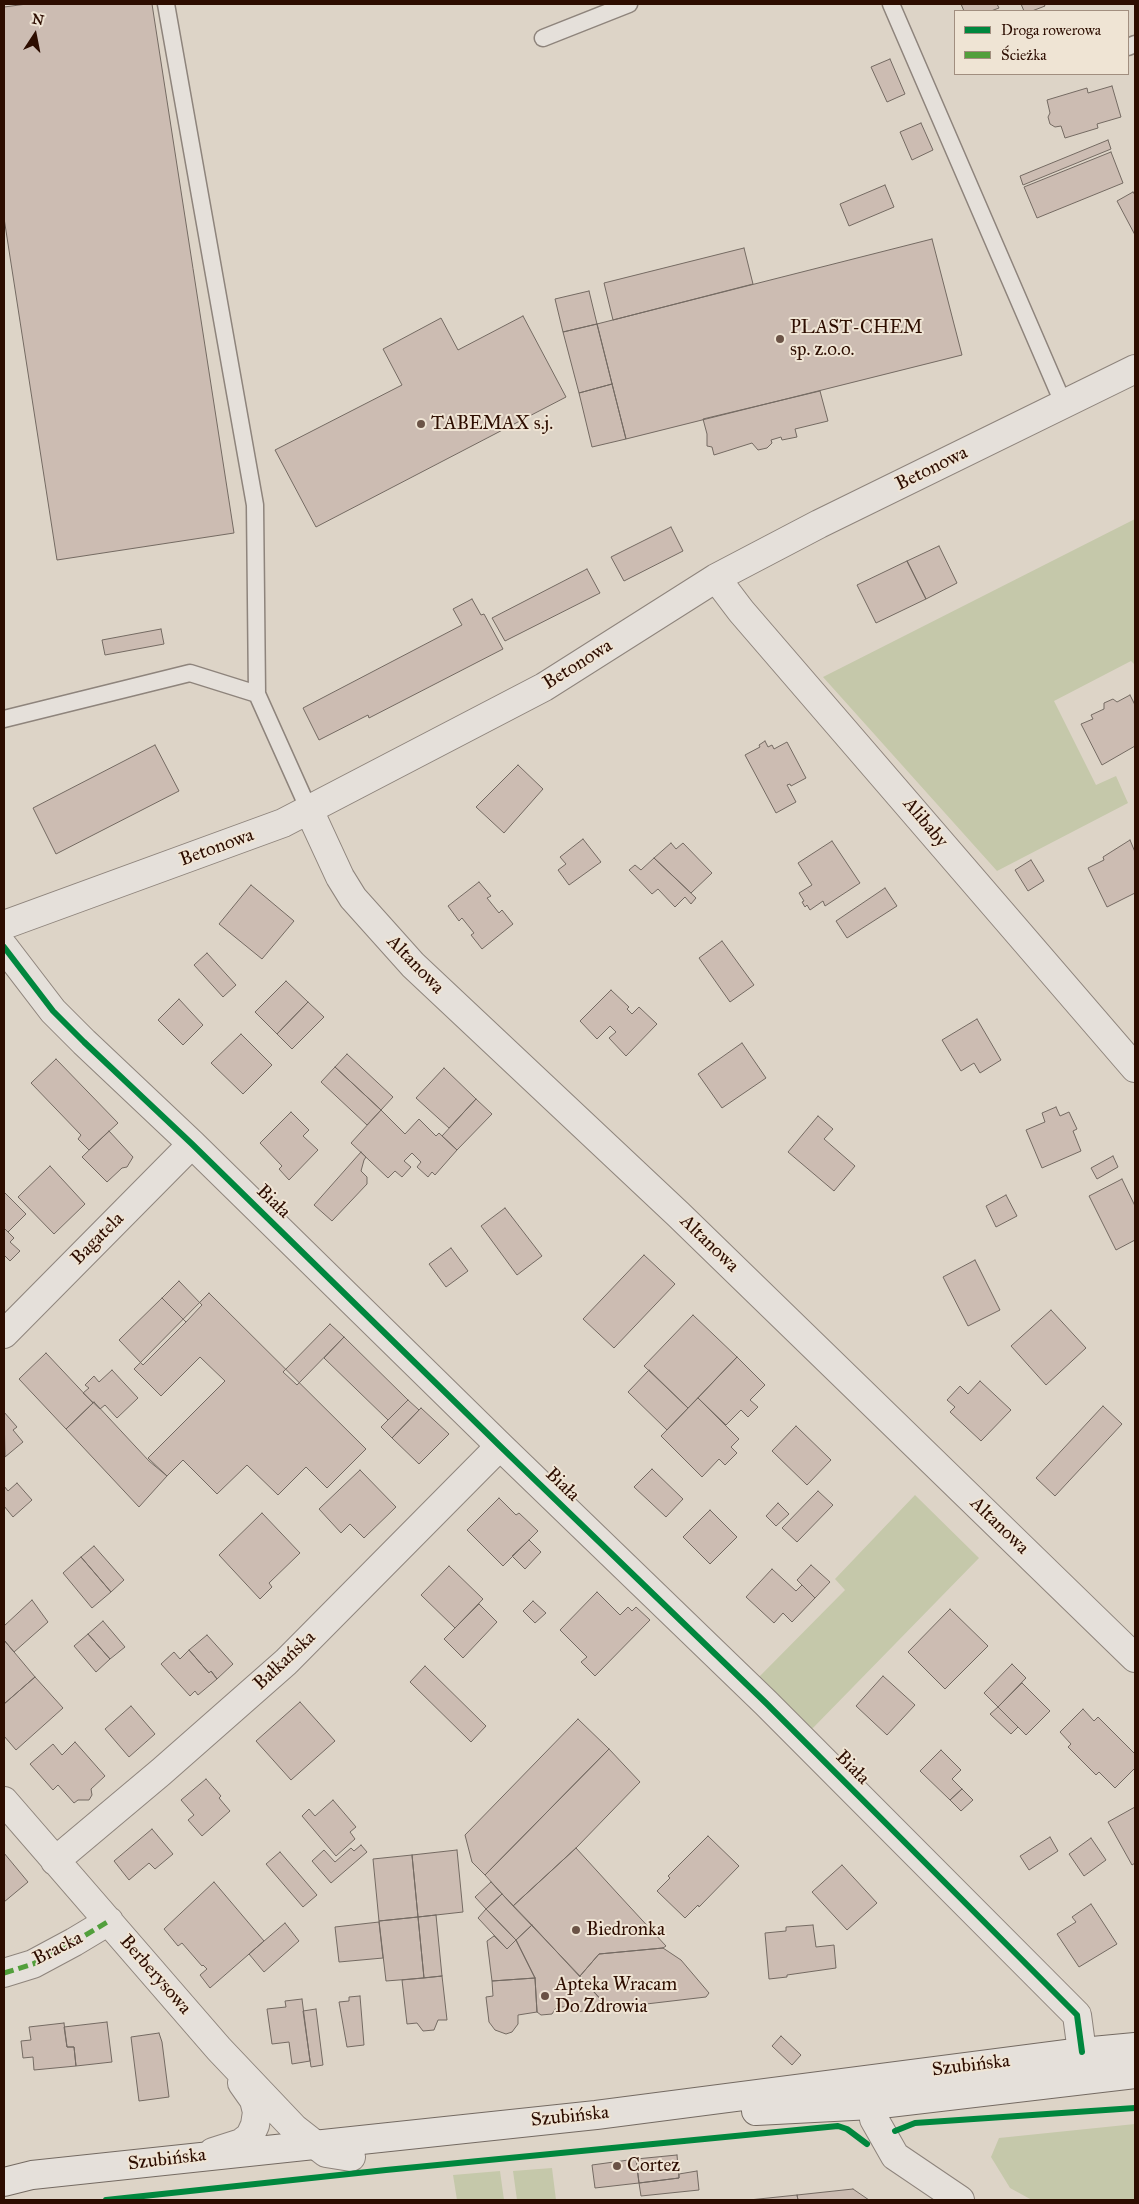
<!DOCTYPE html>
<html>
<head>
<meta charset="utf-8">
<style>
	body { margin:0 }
	#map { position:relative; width:1139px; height:2204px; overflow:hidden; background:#ddd4c7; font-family:"IM FELL Great Primer",serif }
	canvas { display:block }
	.frame { position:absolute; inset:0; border:5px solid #2d0d00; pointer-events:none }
	.legend { position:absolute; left:954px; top:10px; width:175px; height:65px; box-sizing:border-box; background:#efe4d4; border:1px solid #a18e7f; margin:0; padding:6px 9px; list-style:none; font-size:15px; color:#2d0d00 }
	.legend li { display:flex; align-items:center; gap:10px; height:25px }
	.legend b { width:25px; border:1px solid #a18e7f }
	.north { position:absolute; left:10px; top:10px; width:50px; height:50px; -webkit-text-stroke:4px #efe4d4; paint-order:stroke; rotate:11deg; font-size:14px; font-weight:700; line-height:20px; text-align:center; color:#2d0d00 }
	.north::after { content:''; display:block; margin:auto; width:18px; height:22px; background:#2d0d00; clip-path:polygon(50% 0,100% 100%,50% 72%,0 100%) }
</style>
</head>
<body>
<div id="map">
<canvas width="1139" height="2204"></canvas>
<div class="frame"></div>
<ul class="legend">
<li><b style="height:6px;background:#00873e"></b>Droga rowerowa</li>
<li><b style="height:6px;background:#529f3c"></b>Ścieżka</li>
</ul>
<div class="north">N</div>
</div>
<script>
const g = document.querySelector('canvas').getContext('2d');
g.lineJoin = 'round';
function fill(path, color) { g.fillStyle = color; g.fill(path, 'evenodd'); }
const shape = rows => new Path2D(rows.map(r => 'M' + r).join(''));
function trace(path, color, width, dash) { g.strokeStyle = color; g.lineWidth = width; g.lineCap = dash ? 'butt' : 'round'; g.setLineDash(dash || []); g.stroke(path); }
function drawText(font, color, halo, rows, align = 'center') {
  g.font = font + ' "IM FELL Great Primer",serif'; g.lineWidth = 4; g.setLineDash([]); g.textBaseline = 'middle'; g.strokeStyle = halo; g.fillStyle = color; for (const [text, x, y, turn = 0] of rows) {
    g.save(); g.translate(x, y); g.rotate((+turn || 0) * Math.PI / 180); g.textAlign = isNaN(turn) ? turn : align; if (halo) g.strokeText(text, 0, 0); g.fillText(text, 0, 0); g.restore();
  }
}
fill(shape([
	[1135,519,1135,665,1131,661,1054,701,1096,785,1116,776,1128,803,997,871,823,677],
	[915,1495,979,1558,811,1730,758,1678,845,1590,835,1579],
	[1135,2124,1135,2200,1032,2200,1010,2188,991,2157,999,2138],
	[552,2168,556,2200,517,2200,513,2171],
	[500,2171,504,2200,457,2200,453,2175]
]), '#c5c8aa');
const building = shape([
	[27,4,152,4,234,533,57,560,4,218,4,7,27,4],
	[961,4,997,4,999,8,991,11,964,11,961,4],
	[1021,4,1044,4,1045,6,1032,11,1024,11,1021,4],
	[890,59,905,94,887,102,871,67,890,59],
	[1112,86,1121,117,1097,124,1098,128,1065,138,1061,126,1055,127,1050,124,1048,117,1050,113,1047,100,1087,88,1088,93,1112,86],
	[921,123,933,150,912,160,900,132,921,123],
	[1108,140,1111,149,1023,185,1020,176,1108,140],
	[1111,152,1123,183,1037,218,1024,187,1111,152],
	[885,185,894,207,849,226,840,204,885,185],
	[1133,192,1135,195,1135,235,1117,201,1133,192],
	[932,239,962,355,626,439,597,324,932,239],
	[744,248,753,284,613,320,604,283,744,248],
	[589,291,597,324,563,332,555,299,589,291],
	[523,316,566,397,316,527,275,450,402,385,383,349,441,318,458,350,523,316],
	[597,324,612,384,579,393,563,332,597,324],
	[612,384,626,439,592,447,579,393,612,384],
	[820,391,828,421,795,429,797,437,782,440,781,437,771,440,772,443,767,448,758,450,752,443,714,455,712,447,707,446,707,434,703,419,820,391],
	[671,527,683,551,624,581,611,557,671,527],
	[939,546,957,583,926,599,907,561,939,546],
	[907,561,926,599,876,623,857,585,907,561],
	[587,569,600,593,505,641,492,618,587,569],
	[472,599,481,615,484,614,503,649,369,718,368,715,319,740,303,708,462,625,453,609,472,599],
	[161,629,164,644,105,655,102,640,161,629],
	[1130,695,1135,705,1135,746,1102,765,1081,724,1093,719,1091,715,1104,709,1104,703,1113,699,1117,702,1130,695],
	[765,741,768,747,772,745,774,749,787,742,806,778,791,786,790,784,787,785,796,802,776,813,745,755,760,747,759,745,765,741],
	[155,745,179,791,56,854,33,808,155,745],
	[518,765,543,789,504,833,476,807,518,765],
	[583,839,601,862,569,885,558,870,566,864,560,857,583,839],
	[1130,840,1135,852,1135,893,1107,907,1088,868,1104,860,1103,857,1130,840],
	[832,841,860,883,825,906,823,901,810,910,807,905,805,907,802,902,804,901,799,893,812,885,798,863,832,841],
	[671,843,676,849,683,843,712,873,691,893,654,858,671,843],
	[654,858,696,898,691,904,685,897,675,907,658,889,652,894,629,870,635,865,641,870,654,858],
	[1031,860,1044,881,1028,891,1015,870,1031,860],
	[479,882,491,896,487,898,499,913,502,910,513,924,482,949,471,935,474,933,462,918,459,921,448,906,479,882],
	[251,885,294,921,262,959,219,924,251,885],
	[885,888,897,906,847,938,836,921,885,888],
	[722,941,754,985,730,1002,699,958,722,941],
	[207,953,236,985,223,997,194,965,207,953],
	[286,981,308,1002,277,1034,255,1012,286,981],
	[611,990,629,1007,627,1009,632,1014,639,1007,657,1024,626,1056,609,1038,616,1032,610,1026,597,1039,580,1021,611,990],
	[179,999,203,1025,183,1045,158,1020,179,999],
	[308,1002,324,1017,292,1049,277,1034,308,1002],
	[977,1019,1001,1060,980,1073,974,1063,961,1071,942,1040,977,1019],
	[241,1034,272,1065,243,1094,211,1063,241,1034],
	[742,1043,766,1078,722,1108,698,1074,742,1043],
	[347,1054,393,1097,381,1110,335,1067,347,1054],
	[56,1059,118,1123,89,1150,78,1139,81,1135,31,1083,56,1059],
	[335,1067,381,1110,367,1125,321,1082,335,1067],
	[444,1068,476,1099,449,1128,416,1098,444,1068],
	[476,1099,492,1114,457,1150,442,1136,476,1099],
	[1056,1107,1060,1116,1069,1112,1077,1129,1073,1131,1081,1151,1042,1168,1026,1130,1045,1122,1042,1113,1056,1107],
	[381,1110,405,1134,419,1119,436,1136,439,1133,457,1150,435,1175,432,1172,428,1177,417,1167,421,1162,412,1153,404,1161,411,1167,402,1177,395,1171,388,1178,351,1143,381,1110],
	[291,1112,309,1130,303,1136,318,1150,289,1180,279,1169,282,1166,260,1143,291,1112],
	[818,1116,833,1129,824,1139,855,1166,834,1191,788,1152,818,1116],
	[109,1131,133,1157,127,1167,122,1168,107,1182,82,1157,109,1131],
	[361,1152,366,1157,364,1160,361,1171,367,1177,367,1184,332,1221,314,1205,361,1152],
	[1113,1156,1118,1167,1097,1179,1091,1168,1113,1156],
	[50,1166,85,1204,54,1234,18,1197,50,1166],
	[1122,1179,1135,1206,1135,1240,1116,1250,1089,1196,1122,1179],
	[4,1192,26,1214,8,1232,4,1228,4,1192],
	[1006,1195,1017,1216,996,1227,986,1206,1006,1195],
	[505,1208,542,1256,517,1275,481,1226,505,1208],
	[4,1228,14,1238,10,1242,20,1251,10,1261,4,1255,4,1228],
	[451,1248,468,1271,446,1287,429,1264,451,1248],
	[644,1255,675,1284,614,1348,583,1319,644,1255],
	[975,1260,1000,1310,968,1326,943,1277,975,1260],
	[179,1281,202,1305,186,1322,162,1298,179,1281],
	[209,1293,366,1449,327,1488,306,1467,278,1495,247,1465,217,1494,183,1460,167,1476,148,1458,225,1381,200,1357,161,1396,134,1369,209,1293],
	[162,1298,186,1322,143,1365,119,1340,162,1298],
	[1051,1310,1086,1348,1046,1385,1011,1346,1051,1310],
	[693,1315,737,1357,688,1408,644,1366,693,1315],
	[330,1324,344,1337,297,1385,283,1372,330,1324],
	[344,1337,408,1400,388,1420,324,1358,344,1337],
	[46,1353,93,1403,66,1429,19,1379,46,1353],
	[737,1357,765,1385,750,1400,758,1407,748,1417,741,1410,726,1425,698,1398,737,1357],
	[112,1370,138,1398,117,1418,105,1405,100,1409,83,1393,89,1388,85,1385,94,1376,99,1382,112,1370],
	[649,1370,688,1408,667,1430,628,1392,649,1370],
	[980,1381,1011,1410,981,1441,950,1412,955,1407,947,1400,960,1386,968,1394,980,1381],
	[698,1398,739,1439,731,1447,737,1453,725,1465,719,1459,702,1477,661,1436,698,1398],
	[408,1400,419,1410,392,1438,381,1427,408,1400],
	[94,1402,149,1461,167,1476,139,1507,66,1429,94,1402],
	[1103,1406,1122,1424,1055,1496,1036,1478,1103,1406],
	[421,1408,449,1434,419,1464,392,1438,421,1408],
	[4,1412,17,1427,13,1430,23,1442,5,1457,4,1412],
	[796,1426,831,1460,807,1485,772,1451,796,1426],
	[652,1469,683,1499,666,1517,634,1487,652,1469],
	[360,1470,396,1507,364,1538,350,1524,341,1533,319,1509,360,1470],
	[17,1483,32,1500,13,1517,4,1506,4,1486,8,1491,17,1483],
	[818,1491,833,1505,797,1542,782,1528,818,1491],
	[499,1498,516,1515,519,1513,538,1531,503,1566,467,1530,499,1498],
	[778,1503,789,1514,776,1526,766,1516,778,1503],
	[710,1510,737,1537,710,1564,683,1537,710,1510],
	[262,1513,300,1553,269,1583,272,1587,260,1599,219,1555,262,1513],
	[529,1540,541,1552,525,1569,512,1556,529,1540],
	[94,1546,124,1580,111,1592,81,1557,94,1546],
	[81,1557,111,1592,92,1608,63,1573,81,1557],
	[811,1565,830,1582,815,1598,797,1580,811,1565],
	[449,1566,483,1599,455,1628,421,1595,449,1566],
	[772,1569,796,1591,802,1585,815,1598,792,1622,783,1613,774,1623,746,1597,772,1569],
	[597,1592,620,1615,628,1607,632,1611,636,1607,650,1620,595,1676,581,1662,587,1657,560,1630,597,1592],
	[32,1600,48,1622,14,1652,4,1640,4,1626,32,1600],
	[533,1601,546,1613,535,1623,523,1611,533,1601],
	[479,1604,497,1622,463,1658,444,1639,479,1604],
	[950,1609,988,1646,945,1689,908,1652,950,1609],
	[103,1621,125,1647,110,1659,88,1634,103,1621],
	[88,1634,110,1659,96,1672,74,1646,88,1634],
	[207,1635,233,1664,217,1679,211,1671,209,1673,189,1650,207,1635],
	[4,1640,35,1677,4,1704,4,1640],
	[189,1650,209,1673,211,1671,217,1679,198,1695,195,1691,190,1696,161,1664,174,1652,180,1659,189,1650],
	[1012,1664,1026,1678,998,1707,984,1693,1012,1664],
	[425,1666,486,1726,471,1742,410,1682,425,1666],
	[883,1676,915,1705,887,1735,856,1706,883,1676],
	[35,1677,63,1708,16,1750,4,1736,4,1704,35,1677],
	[1022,1683,1050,1711,1026,1735,998,1707,1022,1683],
	[300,1702,335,1741,291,1780,256,1741,300,1702],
	[131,1706,155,1734,129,1757,105,1729,131,1706],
	[998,1707,1018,1727,1011,1734,990,1714,998,1707],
	[1083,1709,1094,1721,1098,1717,1135,1754,1135,1768,1115,1788,1099,1772,1096,1775,1068,1747,1071,1744,1060,1732,1083,1709],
	[578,1719,609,1749,485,1875,472,1862,465,1835,578,1719],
	[75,1742,105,1776,91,1789,92,1795,89,1800,78,1800,74,1803,58,1785,53,1790,30,1764,53,1744,62,1755,75,1742],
	[609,1749,640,1782,576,1848,513,1906,485,1875,609,1749],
	[941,1750,961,1770,952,1779,962,1789,950,1800,920,1771,941,1750],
	[206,1779,221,1796,219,1798,230,1811,202,1836,188,1820,194,1815,181,1800,206,1779],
	[962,1789,973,1800,961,1811,950,1800,962,1789],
	[333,1800,356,1827,350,1832,355,1839,336,1856,302,1816,309,1809,315,1816,333,1800],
	[1135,1807,1135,1863,1132,1865,1108,1822,1135,1807],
	[152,1829,173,1854,155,1869,149,1863,129,1880,114,1861,152,1829],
	[708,1836,739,1866,699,1907,698,1905,685,1918,657,1891,670,1878,668,1876,708,1836],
	[1050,1837,1058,1851,1029,1870,1020,1856,1050,1837],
	[1091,1838,1106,1860,1084,1876,1069,1854,1091,1838],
	[361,1845,367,1852,331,1883,312,1861,324,1850,335,1862,351,1848,354,1851,361,1845],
	[576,1848,618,1894,666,1946,663,1948,599,1954,580,1976,513,1906,576,1848],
	[457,1850,463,1912,418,1917,412,1855,457,1850],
	[280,1852,317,1895,303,1907,266,1864,280,1852],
	[4,1853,28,1882,4,1902,4,1853],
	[412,1855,418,1917,379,1921,373,1859,412,1855],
	[842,1865,877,1903,847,1930,812,1892,842,1865],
	[214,1882,264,1941,210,1988,200,1975,207,1969,203,1965,202,1966,182,1943,178,1946,164,1929,214,1882],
	[491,1882,502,1894,486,1909,475,1897,491,1882],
	[502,1894,532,1925,516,1940,486,1909,502,1894],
	[1091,1904,1117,1944,1079,1967,1057,1934,1076,1922,1072,1917,1091,1904],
	[486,1909,516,1940,507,1949,478,1918,486,1909],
	[436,1915,442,1976,424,1978,418,1917,436,1915],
	[418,1917,424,1978,386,1981,379,1921,418,1917],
	[379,1922,383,1958,339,1962,335,1927,379,1922],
	[285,1923,299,1941,264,1972,249,1954,285,1923],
	[532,1925,604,2003,599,2009,576,2012,568,2006,556,2008,552,2014,541,2015,537,2012,535,1978,516,1940,532,1925],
	[813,1925,816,1947,834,1945,836,1968,787,1975,787,1977,769,1979,765,1933,786,1931,786,1927,813,1925],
	[494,1936,507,1949,516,1940,535,1978,492,1981,487,1941,494,1936],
	[663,1948,681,1960,709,1993,706,1997,612,2008,604,2003,580,1976,599,1954,663,1948],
	[442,1976,447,2020,438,2020,434,2030,423,2031,417,2023,407,2024,402,1980,442,1976],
	[535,1978,537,2012,518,2015,518,2024,512,2032,506,2034,495,2030,489,2022,486,1997,493,1996,492,1981,535,1978],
	[360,1996,364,2045,347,2047,339,2002,349,2001,349,1997,360,1996],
	[302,1999,310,2061,292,2064,289,2042,272,2044,267,2009,286,2007,285,2001,302,1999],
	[316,2009,323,2065,311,2067,303,2011,316,2009],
	[107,2022,112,2062,76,2066,74,2047,67,2047,64,2027,107,2022],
	[64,2023,67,2047,74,2047,76,2066,34,2070,33,2057,23,2058,21,2041,31,2040,29,2027,64,2023],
	[159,2033,162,2042,169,2097,139,2101,131,2037,159,2033],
	[781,2036,801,2055,792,2065,772,2046,781,2036],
	[677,2155,679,2178,639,2183,636,2159,677,2155],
	[636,2159,639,2183,595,2188,592,2165,636,2159],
	[697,2171,699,2190,641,2196,639,2183,679,2178,679,2174,697,2171],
	[853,2189,869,2200,798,2200,797,2195,853,2189],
	[797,2195,798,2200,749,2200,797,2195]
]);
fill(building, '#ccbcb2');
trace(building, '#746a62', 1);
const lane = shape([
	[166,4,255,505,257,694,309,810],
	[891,4,1064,405],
	[543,38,629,4],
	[1128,47,1135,44],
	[4,719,190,673,257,694]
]);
const street = shape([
	[716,578,741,611,1135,1068],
	[309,810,340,877,353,898,413,965,679,1215,1135,1658],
	[4,925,283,823,544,687,716,578,819,524,1135,369],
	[4,947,53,1011,84,1042,192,1144,500,1446,766,1703,1077,2015,1082,2052],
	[4,1334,192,1144],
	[4,1801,219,2049,294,2128,326,2153,351,2157],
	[55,1861,161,1772,286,1662,500,1446],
	[4,1973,33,1964,74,1942,109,1921],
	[872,2105,874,2119,895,2156,960,2200],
	[213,2152,241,2143,250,2136,255,2125,257,2112,254,2100,242,2083]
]);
const secondary = shape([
	[756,2111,872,2105,1135,2074],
	[4,2182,32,2175,596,2115,1082,2052,1135,2047]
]);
trace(lane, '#8e847c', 19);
trace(street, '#8e847c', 30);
trace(secondary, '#746a62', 30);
trace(lane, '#e5e0da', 16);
trace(street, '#e5e0da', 28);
trace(secondary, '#e5e0da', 28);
trace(shape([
	[4,1973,33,1964,74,1942,109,1921]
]), '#529f3c', 5, [10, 5]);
trace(shape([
	[4,947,53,1011,84,1042,192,1144,500,1446,766,1703,1077,2015,1082,2052],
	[895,2131,915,2123,1135,2108],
	[106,2200,386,2170,838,2126,847,2129,867,2144]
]), '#00873e', 6);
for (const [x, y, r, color] of [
	[780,339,5,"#6b5346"],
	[421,424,5,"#6b5346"],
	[576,1930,5,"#6b5346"],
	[545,1996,5,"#6b5346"],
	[617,2166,5,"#6b5346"]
]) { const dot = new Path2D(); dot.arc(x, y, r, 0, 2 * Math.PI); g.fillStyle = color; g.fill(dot); trace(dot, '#efe4d4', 2); }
drawText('19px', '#2d0d00', '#efe4d4', [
	["PLAST-CHEM",790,328],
	["sp. z.o.o.",790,350],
	["TABEMAX s.j.",431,424],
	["Biedronka",586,1930],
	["Apteka Wracam",555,1985],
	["Do Zdrowia",555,2007],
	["Cortez",627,2166]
], 'left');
drawText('19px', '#2d0d00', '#efe4d4', [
	["Betonowa",932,469,-26],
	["Betonowa",578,665,-32],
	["Alibaby",925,823,50],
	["Betonowa",217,848,-20],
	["Altanowa",415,965,46],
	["Biała",273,1202,44],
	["Bagatela",98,1239,-45],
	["Altanowa",709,1244,44],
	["Biała",562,1485,44],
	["Altanowa",999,1526,44],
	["Bałkańska",285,1661,-43],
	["Biała",852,1768,45],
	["Bracka",58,1949,-27],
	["Berberysowa",155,1975,49],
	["Szubińska",971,2066,-7],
	["Szubińska",570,2117,-6],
	["Szubińska",167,2160,-7]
]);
</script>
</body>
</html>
